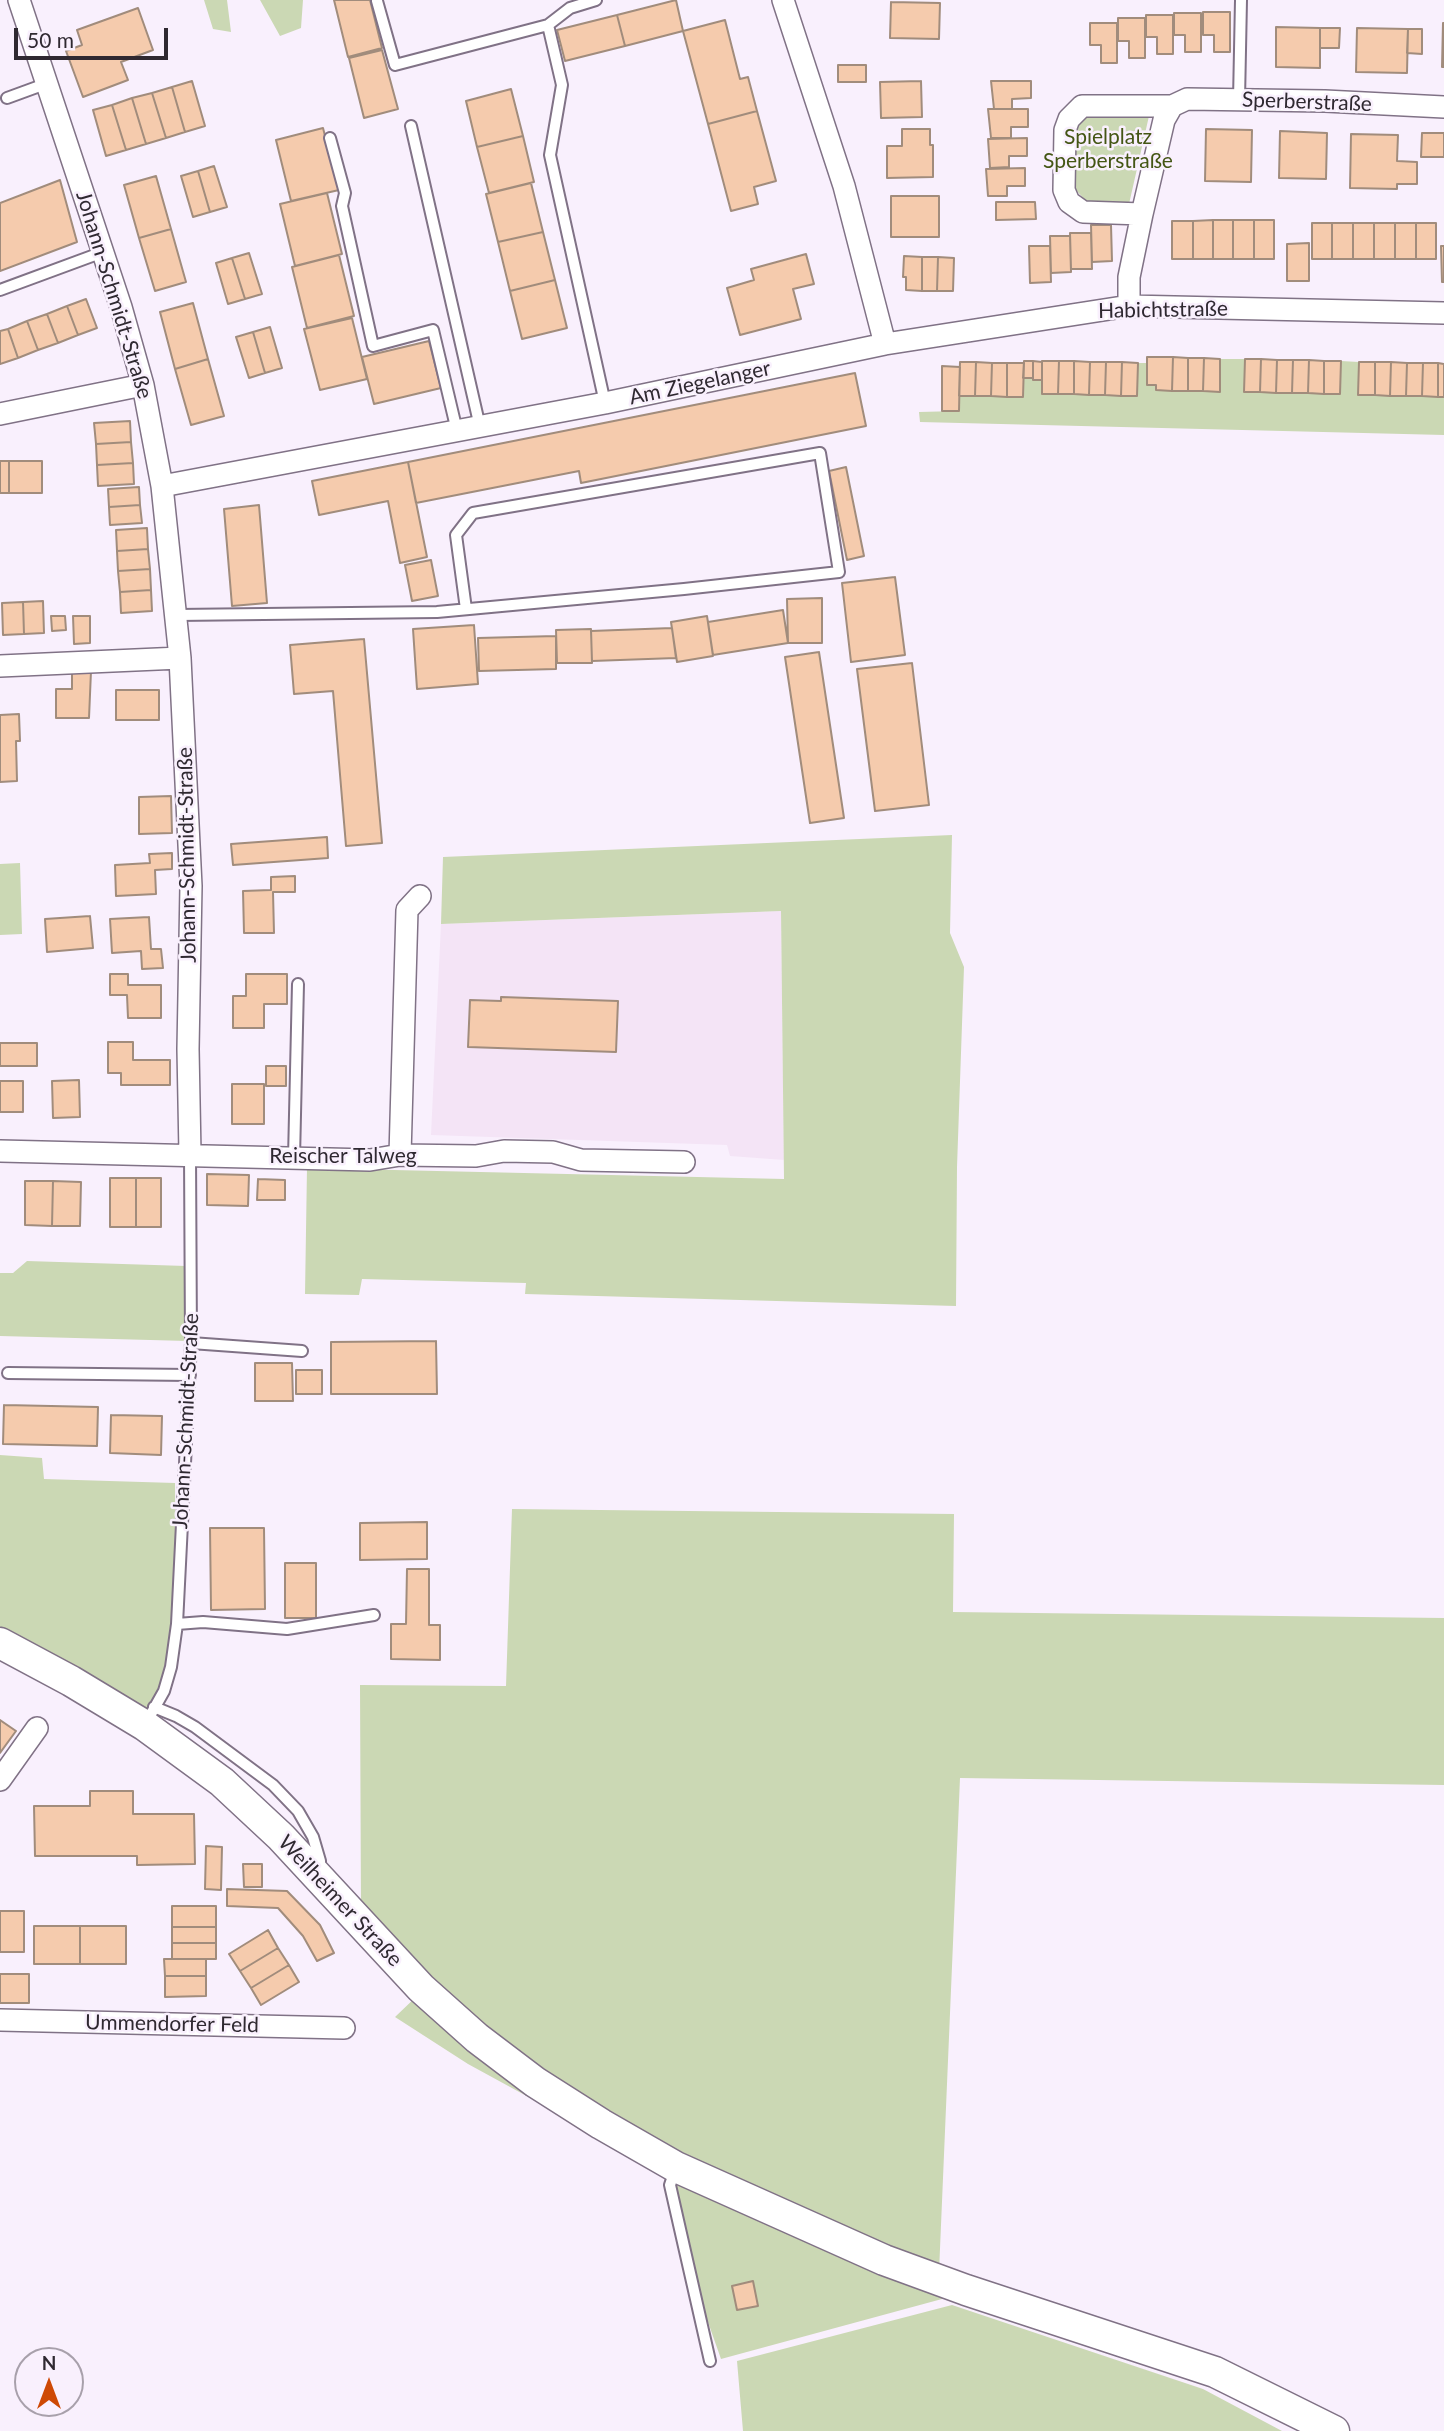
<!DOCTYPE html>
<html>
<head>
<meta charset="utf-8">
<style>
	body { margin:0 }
	#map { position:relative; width:1444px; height:2431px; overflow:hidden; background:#f9f0fd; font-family:Lato,sans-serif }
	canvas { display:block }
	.north { position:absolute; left:14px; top:2347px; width:70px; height:70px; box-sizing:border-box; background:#f9f0fd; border:2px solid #a8a0ab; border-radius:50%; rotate:0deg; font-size:19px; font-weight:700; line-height:28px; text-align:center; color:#2f2931 }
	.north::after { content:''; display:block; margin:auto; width:24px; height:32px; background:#ce4905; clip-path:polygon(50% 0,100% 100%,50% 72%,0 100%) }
	.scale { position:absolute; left:14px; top:28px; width:154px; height:32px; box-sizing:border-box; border:4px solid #2f2931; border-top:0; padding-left:9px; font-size:21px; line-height:24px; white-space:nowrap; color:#2f2931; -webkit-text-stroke:5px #f9f0fd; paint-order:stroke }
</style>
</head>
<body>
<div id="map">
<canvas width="1444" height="2431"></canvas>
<div class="north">N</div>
<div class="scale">50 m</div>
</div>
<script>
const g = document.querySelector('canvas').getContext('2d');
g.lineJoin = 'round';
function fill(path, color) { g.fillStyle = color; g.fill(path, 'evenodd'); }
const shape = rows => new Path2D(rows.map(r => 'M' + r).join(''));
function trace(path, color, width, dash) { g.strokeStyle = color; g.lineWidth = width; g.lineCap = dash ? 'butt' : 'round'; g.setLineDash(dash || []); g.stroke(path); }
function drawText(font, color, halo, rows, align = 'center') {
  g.font = font + ' Lato,sans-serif'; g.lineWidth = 5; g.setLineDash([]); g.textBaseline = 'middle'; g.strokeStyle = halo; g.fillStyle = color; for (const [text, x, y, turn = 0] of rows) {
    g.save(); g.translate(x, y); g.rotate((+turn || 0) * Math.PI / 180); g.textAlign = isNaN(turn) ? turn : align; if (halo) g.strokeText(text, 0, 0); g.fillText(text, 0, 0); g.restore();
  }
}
fill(shape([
	[781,911,784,1160,730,1156,727,1145,431,1135,441,924]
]), '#f4e4f6');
fill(shape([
	[204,0,227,0,231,32,213,29],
	[260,0,303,0,301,28,280,36],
	[1090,114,1149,116,1129,204,1088,203,1073,187,1074,129],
	[1220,359,1245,359,1245,392,1340,394,1341,361,1359,362,1359,395,1444,397,1444,435,920,422,919,412,958,411,959,396,1023,397,1023,378,1042,380,1042,394,1137,396,1138,363,1147,363,1147,384,1156,385,1156,390,1219,392],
	[952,835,950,933,964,967,957,1167,956,1306,525,1294,526,1283,362,1279,359,1295,305,1294,307,1168,784,1179,781,911,441,924,443,857],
	[20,863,22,934,0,935,0,864],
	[27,1261,186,1266,188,1341,0,1336,0,1273,13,1273],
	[0,1455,42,1458,44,1479,175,1483,176,1651,147,1717,0,1634],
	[512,1509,954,1514,953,1612,1444,1618,1444,1785,960,1778,939,2272,675,2157,539,2078,361,1912,360,1685,506,1686],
	[418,1995,565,2117,468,2064,395,2017],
	[676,2174,953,2296,721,2359,702,2305,670,2185],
	[952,2305,1203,2389,1282,2431,743,2431,737,2361]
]), '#cbd8b4');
const building = shape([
	[334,0,370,0,382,48,348,57,334,0],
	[676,0,683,31,625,46,617,15,676,0],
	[891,2,940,3,939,39,890,38,891,2],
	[138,8,153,50,121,62,128,80,83,97,66,51,82,45,77,30,138,8],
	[1203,12,1230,12,1230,52,1214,52,1214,35,1203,35,1203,12],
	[1174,13,1201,13,1201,52,1185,52,1185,35,1174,35,1174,13],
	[617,15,625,46,565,61,557,30,617,15],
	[1146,15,1173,15,1173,54,1157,54,1157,37,1146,37,1146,15],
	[1118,18,1145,18,1145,58,1129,58,1129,41,1118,41,1118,18],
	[725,20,740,79,748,77,757,111,708,124,683,31,725,20],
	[1090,23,1117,23,1117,63,1101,63,1101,45,1090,45,1090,23],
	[1443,23,1444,23,1444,67,1442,67,1443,23],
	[1276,27,1320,28,1320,68,1276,67,1276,27],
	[1320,28,1340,28,1339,48,1320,48,1320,28],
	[1357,28,1408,29,1407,73,1356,72,1357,28],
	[1408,29,1422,29,1422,54,1407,53,1408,29],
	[382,50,398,109,364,118,349,58,382,50],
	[838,65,866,65,866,82,838,82,838,65],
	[192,81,205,126,185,132,172,87,192,81],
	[921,81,922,117,881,118,880,82,921,81],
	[991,81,1031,81,1031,98,1012,99,1012,109,994,109,991,81],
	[172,87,185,132,166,138,152,93,172,87],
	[511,89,523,136,477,147,466,101,511,89],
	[152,93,166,138,146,144,132,98,152,93],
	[132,98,146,144,126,150,112,105,132,98],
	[112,105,126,150,106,156,93,110,112,105],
	[988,109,1028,109,1028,127,1011,127,1011,138,991,138,988,109],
	[757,111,776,181,754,187,758,204,731,211,708,124,757,111],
	[323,128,339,190,291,201,276,140,323,128],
	[902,129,930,129,930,145,933,145,933,177,887,178,887,146,902,146,902,129],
	[1206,129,1252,130,1251,182,1205,181,1206,129],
	[1280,131,1327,133,1326,179,1279,178,1280,131],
	[1422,133,1444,133,1444,157,1421,157,1422,133],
	[1351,134,1398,135,1397,161,1417,162,1417,184,1397,184,1397,189,1350,188,1351,134],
	[523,136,534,182,489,193,477,147,523,136],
	[1027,138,1027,156,1009,156,1009,167,990,168,988,139,1027,138],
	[214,166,227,207,210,212,198,171,214,166],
	[1025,168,1025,186,1007,186,1007,196,988,196,986,169,1025,168],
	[198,171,210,212,193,217,181,176,198,171],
	[156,176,171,229,139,238,124,185,156,176],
	[60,180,77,242,0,271,0,203,60,180],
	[531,183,543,232,498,242,486,194,531,183],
	[327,193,342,254,295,266,280,204,327,193],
	[891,196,939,196,939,237,891,237,891,196],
	[996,202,1035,202,1036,219,996,220,996,202],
	[1213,220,1213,259,1193,259,1193,221,1213,220],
	[1213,220,1233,220,1233,259,1213,259,1213,220],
	[1233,220,1254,220,1254,259,1233,259,1233,220],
	[1254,220,1274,220,1274,259,1254,259,1254,220],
	[1172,221,1193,221,1193,259,1172,259,1172,221],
	[1312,223,1332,223,1332,259,1312,259,1312,223],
	[1332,223,1353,223,1353,259,1332,259,1332,223],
	[1353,223,1374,223,1374,259,1353,259,1353,223],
	[1374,223,1395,223,1395,259,1374,259,1374,223],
	[1395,223,1416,223,1416,259,1395,259,1395,223],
	[1416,223,1436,223,1436,259,1416,259,1416,223],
	[1091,225,1111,225,1112,261,1092,262,1091,225],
	[171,229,186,282,155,291,139,238,171,229],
	[543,232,555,280,510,291,498,242,543,232],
	[1070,233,1091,233,1092,269,1071,269,1070,233],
	[1050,236,1070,236,1071,272,1051,273,1050,236],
	[1309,243,1309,281,1287,281,1287,244,1309,243],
	[1029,246,1050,246,1051,282,1030,283,1029,246],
	[1441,246,1444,246,1444,282,1442,282,1441,246],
	[249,253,262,294,245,299,232,258,249,253],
	[806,254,814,284,793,289,801,319,740,335,727,288,754,280,751,269,806,254],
	[339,255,354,316,307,328,292,267,339,255],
	[904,256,922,257,922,291,906,290,906,277,903,277,904,256],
	[922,257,938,257,937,291,922,291,922,257],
	[938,257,954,258,953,291,937,291,938,257],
	[232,258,245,299,228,304,216,263,232,258],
	[555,280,567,328,522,339,510,291,555,280],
	[86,299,97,328,78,335,67,306,86,299],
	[193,303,208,359,175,369,160,312,193,303],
	[67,306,78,335,58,343,47,314,67,306],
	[47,314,58,343,38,350,27,321,47,314],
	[352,318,367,379,320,390,304,329,352,318],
	[27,321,38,350,18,358,8,329,27,321],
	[270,327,282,368,265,373,253,332,270,327],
	[8,329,18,358,0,364,0,331,8,329],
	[253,332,265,373,249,378,236,337,253,332],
	[429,341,441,388,374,404,362,357,429,341],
	[1147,357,1173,357,1172,391,1156,390,1156,385,1147,385,1147,357],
	[1173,357,1188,358,1188,391,1172,391,1173,357],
	[1188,358,1204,358,1203,391,1188,391,1188,358],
	[1204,358,1220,359,1220,392,1203,391,1204,358],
	[208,359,224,416,191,425,175,369,208,359],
	[1245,359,1261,359,1260,392,1244,392,1245,359],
	[1261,359,1277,360,1276,393,1260,392,1261,359],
	[1277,360,1293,360,1292,393,1276,393,1277,360],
	[1293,360,1309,360,1308,393,1292,393,1293,360],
	[1309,360,1324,361,1324,394,1308,393,1309,360],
	[1024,361,1033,361,1033,378,1023,378,1024,361],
	[1033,361,1042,362,1042,380,1033,380,1033,361],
	[1042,361,1059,361,1058,394,1042,394,1042,361],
	[1059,361,1074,361,1074,394,1058,394,1059,361],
	[1074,361,1090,362,1089,395,1074,394,1074,361],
	[1324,361,1341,361,1340,394,1324,394,1324,361],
	[960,362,976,362,975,396,959,396,960,362],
	[976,362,992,363,991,396,975,396,976,362],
	[1090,362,1106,362,1105,395,1089,395,1090,362],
	[1106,362,1122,362,1121,396,1105,395,1106,362],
	[1122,362,1138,363,1137,396,1121,396,1122,362],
	[1359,362,1375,362,1375,395,1358,395,1359,362],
	[1375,362,1391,362,1390,396,1375,395,1375,362],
	[1391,362,1407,363,1406,396,1390,396,1391,362],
	[992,363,1007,363,1007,397,991,396,992,363],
	[1007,363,1024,363,1023,397,1007,397,1007,363],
	[1407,363,1423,363,1422,396,1406,396,1407,363],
	[1423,363,1438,363,1438,397,1422,396,1423,363],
	[1438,363,1444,364,1444,397,1438,397,1438,363],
	[942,366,960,367,959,411,942,411,942,366],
	[855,373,866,426,581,483,579,471,416,503,408,462,855,373],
	[130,421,131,442,96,444,94,423,130,421],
	[131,442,133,463,97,465,96,444,131,442],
	[0,461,9,461,9,493,0,493,0,461],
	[9,461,42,461,42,493,9,493,9,461],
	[408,462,427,557,400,563,388,501,319,515,312,481,408,462],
	[133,463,134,484,98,486,97,465,133,463],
	[846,467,864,556,847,560,829,471,846,467],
	[139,487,140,505,109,507,108,489,139,487],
	[140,505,142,523,110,525,109,507,140,505],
	[259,505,267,603,232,606,224,509,259,505],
	[147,528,148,549,117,551,116,530,147,528],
	[148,549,150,569,118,571,117,551,148,549],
	[431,560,438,596,412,601,405,565,431,560],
	[150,569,151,590,120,592,118,571,150,569],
	[895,577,905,655,851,662,842,583,895,577],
	[151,590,152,611,121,613,120,592,151,590],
	[822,598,822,643,788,643,787,599,822,598],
	[43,601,44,633,24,634,23,602,43,601],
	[23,602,24,634,3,635,2,603,23,602],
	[783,610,788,643,713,655,708,622,783,610],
	[51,616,65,616,66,630,52,631,51,616],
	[73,616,90,616,90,643,74,644,73,616],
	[707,616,713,656,677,662,671,622,707,616],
	[474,625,478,684,417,689,413,629,474,625],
	[672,628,676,658,592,661,591,631,672,628],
	[591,629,592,663,557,663,556,630,591,629],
	[556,636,556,669,479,671,478,638,556,636],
	[364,639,382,843,346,846,333,691,294,694,290,645,364,639],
	[819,652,844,818,810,823,785,657,819,652],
	[912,663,929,805,875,811,857,669,912,663],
	[72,671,91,671,89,718,56,718,56,689,72,689,72,671],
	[116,690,159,690,159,720,116,720,116,690],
	[19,714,20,741,16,741,17,781,0,782,0,715,19,714],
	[171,796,172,833,139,834,139,797,171,796],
	[327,837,328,858,233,865,231,844,327,837],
	[172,853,172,869,155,870,156,894,116,896,115,865,150,863,149,854,172,853],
	[295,876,295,892,273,892,274,933,244,933,243,891,271,890,271,877,295,876],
	[90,916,93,948,47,952,45,919,90,916],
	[149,917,151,949,161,949,163,968,142,969,141,951,112,953,110,919,149,917],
	[110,974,128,974,128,985,161,985,161,1018,128,1018,127,995,110,995,110,974],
	[246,974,287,974,287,1004,264,1004,264,1028,233,1028,233,996,246,996,246,974],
	[501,997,618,1001,616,1052,468,1047,470,1000,501,1001,501,997],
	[108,1042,133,1042,133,1060,170,1060,170,1085,121,1085,121,1073,108,1073,108,1042],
	[0,1043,37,1043,37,1066,0,1066,0,1043],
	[266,1066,286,1066,286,1086,266,1086,266,1066],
	[79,1080,80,1117,53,1118,52,1081,79,1080],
	[0,1081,23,1081,23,1112,0,1112,0,1081],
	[232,1084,264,1084,264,1124,232,1124,232,1084],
	[207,1174,249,1175,248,1206,207,1205,207,1174],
	[110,1178,136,1178,136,1227,110,1227,110,1178],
	[136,1178,161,1178,161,1227,136,1227,136,1178],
	[258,1179,285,1180,285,1200,257,1200,258,1179],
	[25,1181,53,1181,52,1226,25,1225,25,1181],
	[53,1181,81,1182,80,1226,52,1226,53,1181],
	[436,1341,437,1394,331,1394,331,1342,436,1341],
	[255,1363,292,1363,293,1401,255,1401,255,1363],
	[296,1370,322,1370,322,1394,296,1394,296,1370],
	[4,1405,98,1407,97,1446,3,1444,4,1405],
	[111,1415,162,1416,161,1455,110,1453,111,1415],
	[427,1522,427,1559,360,1560,360,1523,427,1522],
	[210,1528,264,1528,265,1609,211,1610,210,1528],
	[285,1563,316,1563,316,1618,285,1618,285,1563],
	[407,1569,429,1569,429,1625,440,1625,440,1660,391,1659,391,1624,406,1624,407,1569],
	[0,1720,16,1731,0,1753,0,1720],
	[90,1791,133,1791,133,1814,194,1814,195,1864,137,1865,137,1856,35,1856,34,1806,90,1806,90,1791],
	[206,1846,222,1847,221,1890,205,1889,206,1846],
	[243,1864,262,1864,262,1887,244,1887,243,1864],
	[227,1889,287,1891,320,1925,334,1953,317,1961,303,1936,278,1908,227,1906,227,1889],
	[172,1906,216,1906,216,1927,172,1927,172,1906],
	[0,1911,24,1911,24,1952,0,1952,0,1911],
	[34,1926,80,1926,80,1964,34,1964,34,1926],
	[80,1926,126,1926,126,1964,80,1964,80,1926],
	[172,1927,216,1927,216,1943,172,1943,172,1927],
	[268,1930,278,1948,240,1971,229,1954,268,1930],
	[172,1943,216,1943,216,1959,172,1959,172,1943],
	[278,1948,289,1965,251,1988,240,1971,278,1948],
	[164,1959,206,1959,206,1976,165,1976,164,1959],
	[289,1965,299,1982,261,2005,251,1988,289,1965],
	[0,1974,29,1974,29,2003,0,2003,0,1974],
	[165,1976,206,1976,206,1996,165,1997,165,1976],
	[753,2281,758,2306,737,2310,732,2286,753,2281]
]);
fill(building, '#f5cbad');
trace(building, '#a18c7c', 2);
const lane = shape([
	[596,0,570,8,548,25,562,85,550,155,605,403],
	[377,1,395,65,548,25],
	[7,98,48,83],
	[1239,100,1241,0],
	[411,126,480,427],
	[330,138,345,193,342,206,373,346,433,330,457,431],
	[0,290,103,252],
	[177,615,437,612,684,589,839,572,820,453,473,513,456,535,466,609],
	[294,1158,298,984],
	[191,1343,302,1351],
	[8,1373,190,1375],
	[177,1624,203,1622,287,1629,374,1615],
	[154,1707,176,1716,195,1727,273,1785,298,1811,313,1837,320,1861,320,1869],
	[146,1723,164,1691,171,1667,177,1624,191,1343,190,1154],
	[675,2170,670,2185,710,2361]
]);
const street = shape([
	[19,0,121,307,143,385,162,486,180,658,191,886,188,1049,190,1154],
	[1172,106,1164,120,1142,214,1083,212,1069,202,1064,190,1065,130,1069,119,1082,106,1172,106,1187,99,1325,101,1444,107],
	[1129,306,1129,277,1142,214],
	[885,344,1129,306,1444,313],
	[0,414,143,385],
	[162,486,605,403,885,344,844,186,783,0],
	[0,666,180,658],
	[0,1151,370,1160,400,1155,476,1156,504,1151,553,1152,581,1160,684,1162],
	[400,1155,407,910,420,896],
	[0,1780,37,1728],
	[0,2020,344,2028]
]);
const secondary = shape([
	[0,1643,71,1681,144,1725,222,1782,281,1837,421,1988,477,2038,535,2082,601,2124,676,2167,884,2260,966,2290,1215,2372,1334,2431]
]);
trace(lane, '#807286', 14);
trace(street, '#807286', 24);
trace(secondary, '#807286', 33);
trace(lane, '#fff', 10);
trace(street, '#fff', 21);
trace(secondary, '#fff', 30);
drawText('21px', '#2f2931', '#f9f0fd', [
	["Sperberstraße",1307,102,2],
	["Johann-Schmidt-Straße",114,295,73],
	["Habichtstraße",1163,310,-1],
	["Am Ziegelanger",700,383,-12],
	["Johann-Schmidt-Straße",187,855,-91],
	["Reischer Talweg",343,1156],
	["Johann-Schmidt-Straße",186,1421,-87],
	["Weilheimer Straße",340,1901,47],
	["Ummendorfer Feld",172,2024,1]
]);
drawText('21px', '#445614', '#f9f0fd', [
	["Spielplatz",1108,137],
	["Sperberstraße",1108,161]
]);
</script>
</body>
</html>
